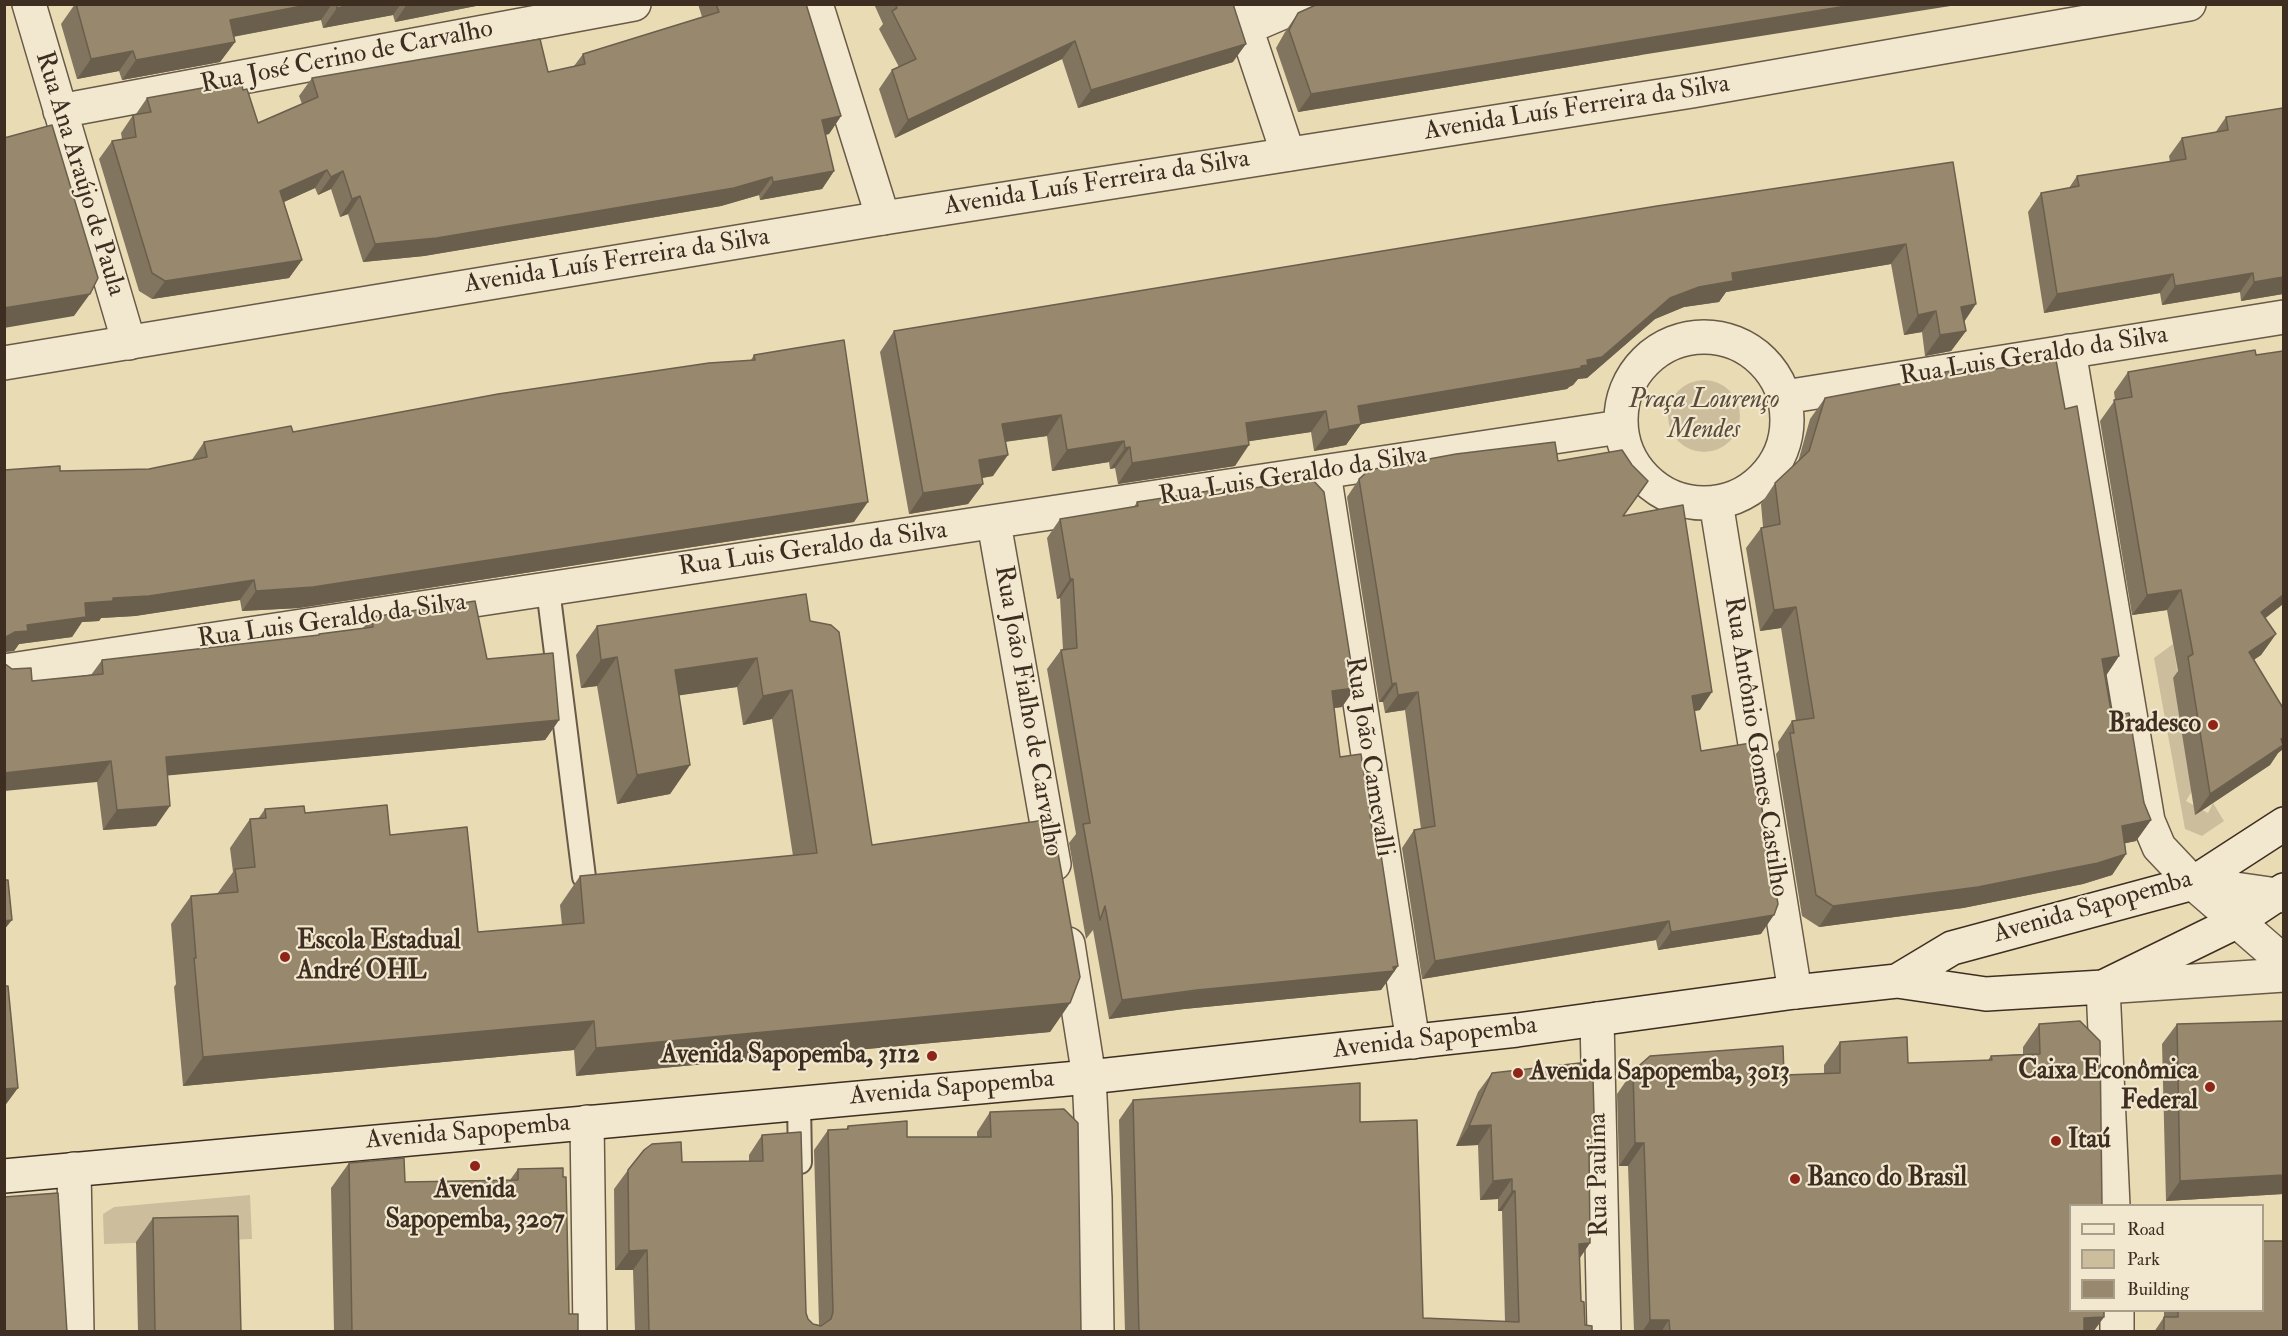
<!DOCTYPE html>
<html>
<head>
<meta charset="utf-8">
<style>
	body { margin:0 }
	#map { position:relative; width:2288px; height:1336px; overflow:hidden; background:#e9dcb5; font-family:"IM FELL Double Pica",serif }
	canvas { display:block }
	.frame { position:absolute; inset:0; border:6px solid #3e2e22; pointer-events:none }
	.legend { position:absolute; left:2069px; top:1204px; width:195px; height:108px; box-sizing:border-box; background:#f1e8cf; border:2px solid #a99e8a; margin:0; padding:8px 10px; list-style:none; font-size:18px; color:#3e2e22 }
	.legend li { display:flex; align-items:center; gap:12px; height:30px }
	.legend b { width:30px; border:2px solid #a99e8a }
</style>
</head>
<body>
<div id="map">
<canvas width="2288" height="1336"></canvas>
<div class="frame"></div>
<ul class="legend">
<li><b style="height:8px;background:#f1e8cf"></b>Road</li>
<li><b style="height:16px;background:#ccbe9c"></b>Park</li>
<li><b style="height:16px;background:#97886e"></b>Building</li>
</ul>
</div>
<script>
const g = document.querySelector('canvas').getContext('2d');
g.lineJoin = 'round';
function fill(path, color) { g.fillStyle = color; g.fill(path, 'evenodd'); }
const shape = rows => new Path2D(rows.map(r => 'M' + r).join(''));
function trace(path, color, width, dash) { g.strokeStyle = color; g.lineWidth = width; g.lineCap = dash ? 'butt' : 'round'; g.setLineDash(dash || []); g.stroke(path); }
function drawText(font, color, halo, rows, align = 'center') {
  g.font = font + ' "IM FELL Double Pica",serif'; g.lineWidth = 4.5; g.setLineDash([]); g.textBaseline = 'middle'; g.strokeStyle = halo; g.fillStyle = color; for (const [text, x, y, turn = 0] of rows) {
    g.save(); g.translate(x, y); g.rotate((+turn || 0) * Math.PI / 180); g.textAlign = isNaN(turn) ? turn : align; if (halo) g.strokeText(text, 0, 0); g.fillText(text, 0, 0); g.restore();
  }
}
fill(shape([
	'1668 416a36 36 0 1 1 72 0a36 36 0 1 1-72 0Z',
	[2173,644,2178,675,2173,678,2192,791,2186,801,2208,813,2213,803,2224,821,2202,836,2185,829,2154,658],
	[250,1195,252,1239,104,1244,103,1214,114,1207]
]), '#ccbe9c');
const service = shape([
	[548,589,584,877],
	[799,1103,800,1162]
]);
const minor = shape([
	[29,4,129,343],
	[816,4,883,218],
	[1238,4,1288,154],
	[1246,28,1302,4],
	[60,111,634,4],
	'1621 420a83 83 0 1 1 166 0a83 83 0 1 1-166 0Z',
	[2069,351,2148,821,2159,847,2193,883],
	[1785,397,2284,317],
	[1324,473,1413,1042],
	[1716,502,1795,992],
	[994,523,1054,864],
	[4,671,1620,427],
	[1068,944,1089,1077,1095,1198,1097,1332],
	[2103,987,2113,1206],
	[1597,1019,1604,1332],
	[587,1122,590,1332],
	[74,1169,77,1332],
	[2117,1310,2117,1332]
]);
const tertiary = shape([
	[4,363,883,218,1692,91,2189,4],
	[2193,883,2284,962],
	[2193,883,2284,896],
	[2103,987,2284,975]
]);
const secondary = shape([
	[1897,981,1952,948,2193,883,2284,824],
	[4,1176,1089,1077,1517,1030,1795,992,1897,981,1986,994,2103,987,2236,922,2284,890]
]);
trace(service, '#695a47', 26);
trace(minor, '#695a47', 36);
trace(tertiary, '#695a47', 36);
trace(secondary, '#3e2e22', 36);
trace(service, '#f1e8cf', 22);
trace(minor, '#f1e8cf', 33);
trace(tertiary, '#f1e8cf', 33);
trace(secondary, '#f1e8cf', 33);
fill(shape([
	[75,4,486,4,395,22,393,15,323,28,321,20,233,37,235,42,220,62,122,80,119,71,77,79,61,24],
	[698,4,806,4,841,116,829,134,825,135,834,171,822,189,760,200,759,195,721,206,424,256,363,262,348,214,340,217,331,189,318,195,315,188,284,202,302,260,289,278,152,299,139,291,99,159,112,141,122,139,121,133,133,115,136,114,147,98,243,90,258,123,302,104,299,96,312,78,548,72,574,66,583,54,702,17],
	[874,4,1233,4,1233,62,1078,108,1062,59,895,138,879,89,892,70,899,67,879,29,883,24],
	[1298,13,1641,55,1298,112,1276,48,1285,32],
	[2226,117,2283,294,2241,301,2240,292,2162,305,2160,293,2044,313,2028,212,2041,193,2069,188,2077,176,2170,162,2169,156,2182,138,2215,133],
	[1953,162,1964,322,1966,331,1951,351,1925,356,1922,332,1904,335,1891,264,1726,292,1719,302,1684,307,1655,319,1587,378,1578,379,1573,385,1569,387,1567,389,1361,424,1346,445,1314,451,1311,432,1249,441,1235,466,1118,484,1115,468,1110,469,1109,462,1052,471,1047,436,1005,442,993,476,982,478,983,484,968,504,909,514,880,352,894,331],
	[754,355,854,522,299,608,242,611,240,600,135,616,101,618,99,621,82,622,72,637,19,644,14,651,4,652,4,470,60,471,149,469,191,461,204,442,293,432,751,360],
	[1945,372,1974,372,2065,409,2119,656,2105,677,2112,716,2151,820,2136,841,2125,843,2126,854,2112,875,2083,884,1963,908,1819,927,1802,916,1776,754,1779,750,1778,742,1792,721,1796,721,1781,628,1760,631,1746,548,1761,528,1763,527,1761,504,1775,483,1798,462,1810,419,1825,398,1943,376],
	[2128,372,2283,604,2265,618,2276,634,2261,655,2254,660,2282,750,2278,753,2270,765,2195,815,2173,678,2178,671,2167,610,2132,615,2100,421,2115,400,2114,392],
	[1558,461,1623,516,1700,710,1694,711,1701,751,1761,934,1658,950,1656,940,1422,979,1402,848,1414,830,1421,829,1405,710,1385,713,1383,702,1379,702,1347,497,1359,479],
	[1254,488,1355,688,1342,707,1334,708,1340,757,1373,835,1398,966,1381,990,1184,1009,1109,1019,1093,930,1086,939,1069,843,1076,834,1047,669,1061,650,1063,650,1060,598,1057,599,1047,538,1060,519,1134,507,1137,502],
	[372,617,487,659,559,720,545,740,167,775,156,826,103,830,97,782,12,669,32,681,91,675,102,660,318,636,319,634,363,628],
	[810,621,872,845,1070,1003,1050,1032,576,1076,574,1050,183,1086,174,987,176,984,171,924,191,896,217,894,233,872,230,848,250,819,258,819,265,809,305,813,390,835,478,932,562,925,560,905,580,876,793,856,772,719,743,725,737,687,679,695,690,765,670,794,617,804,597,686,581,688,576,655,597,626],
	[2283,1021,2283,1194,2166,1201,2162,1044,2177,1024],
	[2039,1024,2104,1317,2093,1332,1634,1332,1628,1166,1619,1166,1617,1094,1633,1071,1784,1075,1824,1074,1824,1065,1840,1042,1908,1063,1988,1060,1991,1056,2023,1054,2023,1047],
	[1492,1073,1595,1148,1589,1157,1590,1243,1579,1259,1581,1301,1585,1325,1592,1332,1125,1332,1119,1120,1133,1100,1360,1122,1423,1318,1505,1322,1502,1211,1498,1211,1498,1199,1480,1200,1478,1145,1456,1146,1478,1092],
	[990,1112,1081,1332,635,1332,633,1270,615,1270,614,1189,628,1170,682,1162,749,1161,749,1155,762,1135,808,1319,813,1324,819,1325,814,1150,828,1130,846,1129,848,1126,907,1137,977,1137,977,1132],
	[349,1163,405,1182,510,1180,518,1169,569,1314,578,1332,334,1332,331,1188],
	[153,1218,241,1332,138,1332,136,1242],
	[2164,1311,2262,1311,2283,1332,2154,1332,2164,1317]
]), '#82755f');
fill(shape([
	[312,4,332,4,321,20,215,40,230,20],
	[354,4,401,4,393,15,323,28,337,8],
	[407,4,486,4,395,22],
	[1859,4,1963,4,1641,55,1298,112,1311,94,1654,37],
	[1075,41,1062,59,895,138,908,120],
	[235,42,220,62,122,80,136,60],
	[1246,44,1233,62,1078,108,1091,90],
	[133,51,119,71,77,79,91,59],
	[841,116,829,134,809,138,822,120],
	[327,170,315,188,268,209,280,191],
	[343,171,331,189,318,195,331,177],
	[834,171,822,189,760,200,773,182],
	[772,177,759,195,721,206,424,256,363,262,375,244],
	[360,196,348,214,340,217,352,199],
	[1906,244,1891,264,1726,292,1719,302,1684,307,1655,319,1587,378,1578,379,1573,385,1569,387,1567,389,1344,427,1358,406,1581,366,1587,360,1670,298,1732,273],
	[302,260,289,278,152,299,165,281],
	[2253,273,2240,292,2162,305,2175,286],
	[2173,274,2160,293,2044,313,2057,294],
	[2283,277,2283,294,2241,301,2254,282],
	[90,294,74,316,4,328,4,308],
	[1976,304,1962,325,1961,307],
	[1936,311,1922,332,1904,335,1918,315],
	[1966,331,1951,351,1925,356,1940,335],
	[1326,411,1311,432,1231,444,1246,423],
	[1061,415,1047,436,987,444,1002,424],
	[1361,424,1346,445,1314,451,1329,430],
	[1124,441,1109,462,1052,471,1067,450],
	[1249,445,1235,466,1118,484,1132,463],
	[1130,447,1115,468,1110,469,1125,448],
	[1008,455,993,476,964,481,979,460],
	[983,484,968,504,909,514,923,493],
	[868,502,854,522,299,608,242,611,256,591],
	[1070,579,1073,579,1060,598,1057,599],
	[254,580,240,600,135,616,101,618,99,621,82,622,72,637,19,644,14,651,4,652,4,639,6,637,27,625,85,603,113,598],
	[2181,590,2167,610,2132,615,2147,595],
	[2283,595,2283,604,2247,633,2261,612],
	[1796,607,1781,628,1760,631,1774,610],
	[2276,634,2261,655,2234,672,2249,652],
	[2119,656,2105,677,2102,659],
	[617,657,597,686,581,688,601,660],
	[757,658,737,687,655,699,675,670],
	[1396,683,1383,702,1379,702,1392,684],
	[1355,688,1342,707,1319,710,1332,691],
	[792,690,772,719,743,725,763,696],
	[1418,692,1405,710,1385,713,1398,695],
	[1712,692,1700,710,1679,714,1692,696],
	[559,720,545,740,152,777,166,757],
	[2283,738,2283,749,2278,753,2270,765,2195,815,2210,794],
	[111,761,97,782,4,791,4,773],
	[690,765,670,794,617,804,637,775],
	[170,806,156,826,103,830,117,810],
	[2151,820,2136,841,2108,847,2122,826],
	[2126,854,2112,875,2083,884,1963,908,1819,927,1833,906],
	[1774,915,1761,934,1658,950,1671,932],
	[12,920,4,930,4,921],
	[1669,921,1656,940,1422,979,1435,961],
	[1398,966,1381,990,1184,1009,1109,1019,1122,1000],
	[1070,1003,1050,1032,576,1076,596,1048],
	[594,1021,574,1050,183,1086,203,1057],
	[18,1088,4,1107,4,1089],
	[1491,1125,1478,1145,1456,1146,1469,1126],
	[1635,1143,1644,1143,1628,1166,1619,1166],
	[1589,1148,1595,1148,1582,1167],
	[2283,1175,2283,1194,2166,1201,2180,1181],
	[1512,1179,1498,1199,1480,1200,1493,1181],
	[1512,1191,1515,1191,1502,1211,1498,1211],
	[1590,1243,1577,1262,1579,1244],
	[647,1250,633,1270,615,1270,629,1251],
	[2104,1317,2093,1332,2074,1332,2084,1318],
	[1650,1320,1669,1320,1661,1332,1642,1332]
]), '#6a5f4d');
const building = shape([
	[76,4,312,4,230,20,235,42,136,60,133,51,91,59,76,4],
	[336,4,354,4,337,8,336,4],
	[716,4,806,4,841,116,822,120,834,171,773,182,772,177,734,188,437,238,375,244,360,196,352,199,343,171,331,177,327,170,280,191,302,260,165,281,152,273,112,141,136,137,133,115,151,112,147,98,241,81,243,90,247,89,258,123,318,97,312,78,540,39,548,72,585,64,583,54,719,12,716,4],
	[895,4,1233,4,1246,44,1091,90,1075,41,908,120,892,70,916,59,892,11,897,8,895,4],
	[1318,4,1859,4,1654,37,1311,94,1289,30,1298,13,1318,4],
	[2283,108,2283,277,2254,282,2253,273,2175,286,2173,274,2057,294,2041,193,2079,186,2077,176,2186,159,2182,138,2228,130,2226,117,2283,108],
	[52,125,98,278,90,294,4,308,4,138,52,125],
	[1953,162,1976,304,1961,307,1966,331,1940,335,1936,311,1918,315,1906,244,1732,273,1733,281,1699,287,1670,298,1602,357,1587,360,1588,365,1581,366,1581,368,1358,406,1361,424,1329,430,1326,411,1246,423,1249,445,1132,463,1130,447,1125,448,1124,441,1067,450,1061,415,1002,424,1008,455,979,460,983,484,923,493,894,331,1657,206,1953,162],
	[844,340,868,502,313,587,256,591,254,580,149,596,113,598,113,601,85,603,86,617,27,625,28,631,15,632,6,637,4,639,4,470,60,466,60,471,149,469,207,457,204,442,291,426,293,432,498,394,709,363,755,360,754,355,844,340],
	[2255,350,2256,355,2283,351,2283,595,2261,612,2276,634,2249,652,2283,708,2283,738,2281,739,2283,745,2210,794,2188,657,2193,654,2181,590,2147,595,2114,400,2132,397,2128,372,2255,350],
	[2056,360,2065,409,2077,406,2119,656,2102,659,2112,716,2129,713,2144,803,2151,820,2122,826,2126,854,2098,863,1978,887,1833,906,1816,895,1790,733,1794,733,1792,721,1814,718,1796,607,1774,610,1761,528,1780,524,1775,483,1809,451,1825,398,1946,375,1945,372,1973,367,1974,372,2056,360],
	[1555,442,1558,461,1622,450,1632,465,1648,481,1623,516,1683,505,1712,692,1692,696,1701,751,1751,743,1778,904,1774,915,1671,932,1669,921,1435,961,1414,830,1435,826,1418,692,1398,695,1396,683,1392,684,1359,479,1369,470,1456,454,1555,442],
	[1312,479,1324,492,1355,688,1332,691,1340,757,1361,754,1373,835,1378,835,1398,966,1393,967,1394,971,1197,990,1122,1000,1105,906,1100,920,1083,824,1090,823,1061,650,1077,648,1073,579,1070,579,1060,519,1138,506,1137,502,1254,484,1254,488,1312,479],
	[806,594,810,621,831,625,839,632,872,845,1052,819,1080,977,1070,1003,596,1048,594,1021,203,1057,194,958,196,958,191,896,238,892,235,869,255,867,250,819,266,818,265,809,304,806,305,813,387,805,390,835,467,827,478,932,584,923,580,876,817,853,792,690,763,696,757,658,675,670,690,765,637,775,617,657,601,660,597,626,806,594],
	[475,601,487,659,553,653,559,720,166,757,170,806,117,810,111,761,4,773,4,663,12,669,31,668,32,681,103,674,102,660,319,635,319,634,373,627,372,617,475,601],
	[4,871,5,880,8,880,12,920,4,921,4,871],
	[4,986,8,986,18,1088,4,1089,4,986],
	[2080,1021,2100,1041,2102,1206,2070,1206,2070,1311,2104,1311,2104,1317,2084,1318,2084,1332,1670,1332,1669,1320,1650,1320,1644,1143,1635,1143,1633,1071,1650,1056,1783,1046,1784,1075,1840,1073,1840,1042,1907,1037,1908,1063,1992,1060,1991,1056,2040,1054,2039,1024,2080,1021],
	[2283,1021,2283,1175,2180,1181,2177,1024,2283,1021],
	[1580,1063,1593,1077,1595,1148,1589,1148,1590,1243,1579,1244,1581,1301,1584,1302,1585,1325,1592,1326,1592,1332,1139,1332,1133,1100,1360,1083,1360,1122,1417,1120,1423,1318,1519,1322,1515,1191,1512,1191,1512,1179,1493,1181,1491,1125,1469,1126,1492,1073,1580,1063],
	[1064,1109,1078,1123,1081,1332,649,1332,647,1250,629,1251,628,1170,644,1150,652,1144,681,1142,682,1162,763,1161,762,1135,801,1132,806,1313,808,1319,813,1324,821,1326,831,1319,833,1312,828,1130,848,1129,848,1126,907,1121,907,1137,991,1137,990,1112,1064,1109],
	[404,1158,405,1182,518,1180,518,1169,563,1168,563,1177,566,1177,569,1314,578,1314,578,1332,352,1332,349,1163,404,1158],
	[58,1193,67,1332,4,1332,4,1197,58,1193],
	[238,1216,241,1332,155,1332,153,1218,238,1216],
	[2262,1241,2283,1241,2283,1332,2164,1332,2164,1317,2178,1317,2178,1311,2262,1311,2262,1241]
]);
fill(building, '#97886e');
trace(building, '#6a5f4d', 1.5);
for (const [x, y, r, color] of [
	[2213,725,6,"#8f2418"],
	[285,957,6,"#8f2418"],
	[932,1056,6,"#8f2418"],
	[1518,1073,6,"#8f2418"],
	[2210,1087,6,"#8f2418"],
	[2056,1141,6,"#8f2418"],
	[475,1166,6,"#8f2418"],
	[1795,1179,6,"#8f2418"]
]) { const dot = new Path2D(); dot.arc(x, y, r, 0, 2 * Math.PI); g.fillStyle = color; g.fill(dot); trace(dot, '#f1e8cf', 2); }
drawText('26px', '#3e2e22', '#f1e8cf', [
	["Rua José Cerino de Carvalho",347,58,-11],
	["Avenida Luís Ferreira da Silva",1577,109,-9],
	["Rua Ana Araújo de Paula",79,174,73],
	["Avenida Luís Ferreira da Silva",1097,184,-9],
	["Avenida Luís Ferreira da Silva",617,262,-9],
	["Rua Luis Geraldo da Silva",2034,357,-9],
	["Rua Luis Geraldo da Silva",1293,477,-9],
	["Rua Luis Geraldo da Silva",813,550,-8],
	["Rua Luis Geraldo da Silva",332,622,-8],
	["Rua João Fialho de Carvalho",1027,711,80],
	["Rua Antônio Gomes Castilho",1755,747,81],
	["Rua João Camevalli",1368,757,81],
	["Avenida Sapopemba",2093,908,-16],
	["Avenida Sapopemba",1435,1039,-7],
	["Avenida Sapopemba",952,1089,-5],
	["Avenida Sapopemba",468,1133,-5],
	["Rua Paulina",1600,1175,-91]
]);
drawText('italic 26px', '#5a4b3a', '#f1e8cf', [
	["Praça Lourenço",1704,401],
	["Mendes",1704,431]
]);
drawText('bold 26px', '#3e2e22', '#f1e8cf', [
	["Bradesco",2201,725,"right"],
	["Escola Estadual",297,942],
	["André OHL",297,972],
	["Avenida Sapopemba, 3112",920,1056,"right"],
	["Caixa Econômica",2198,1072,"right"],
	["Federal",2198,1102,"right"],
	["Avenida Sapopemba, 3013",1530,1073],
	["Itaú",2068,1141],
	["Banco do Brasil",1807,1179],
	["Avenida",475,1191,"center"],
	["Sapopemba, 3207",475,1221,"center"]
], 'left');
</script>
</body>
</html>
